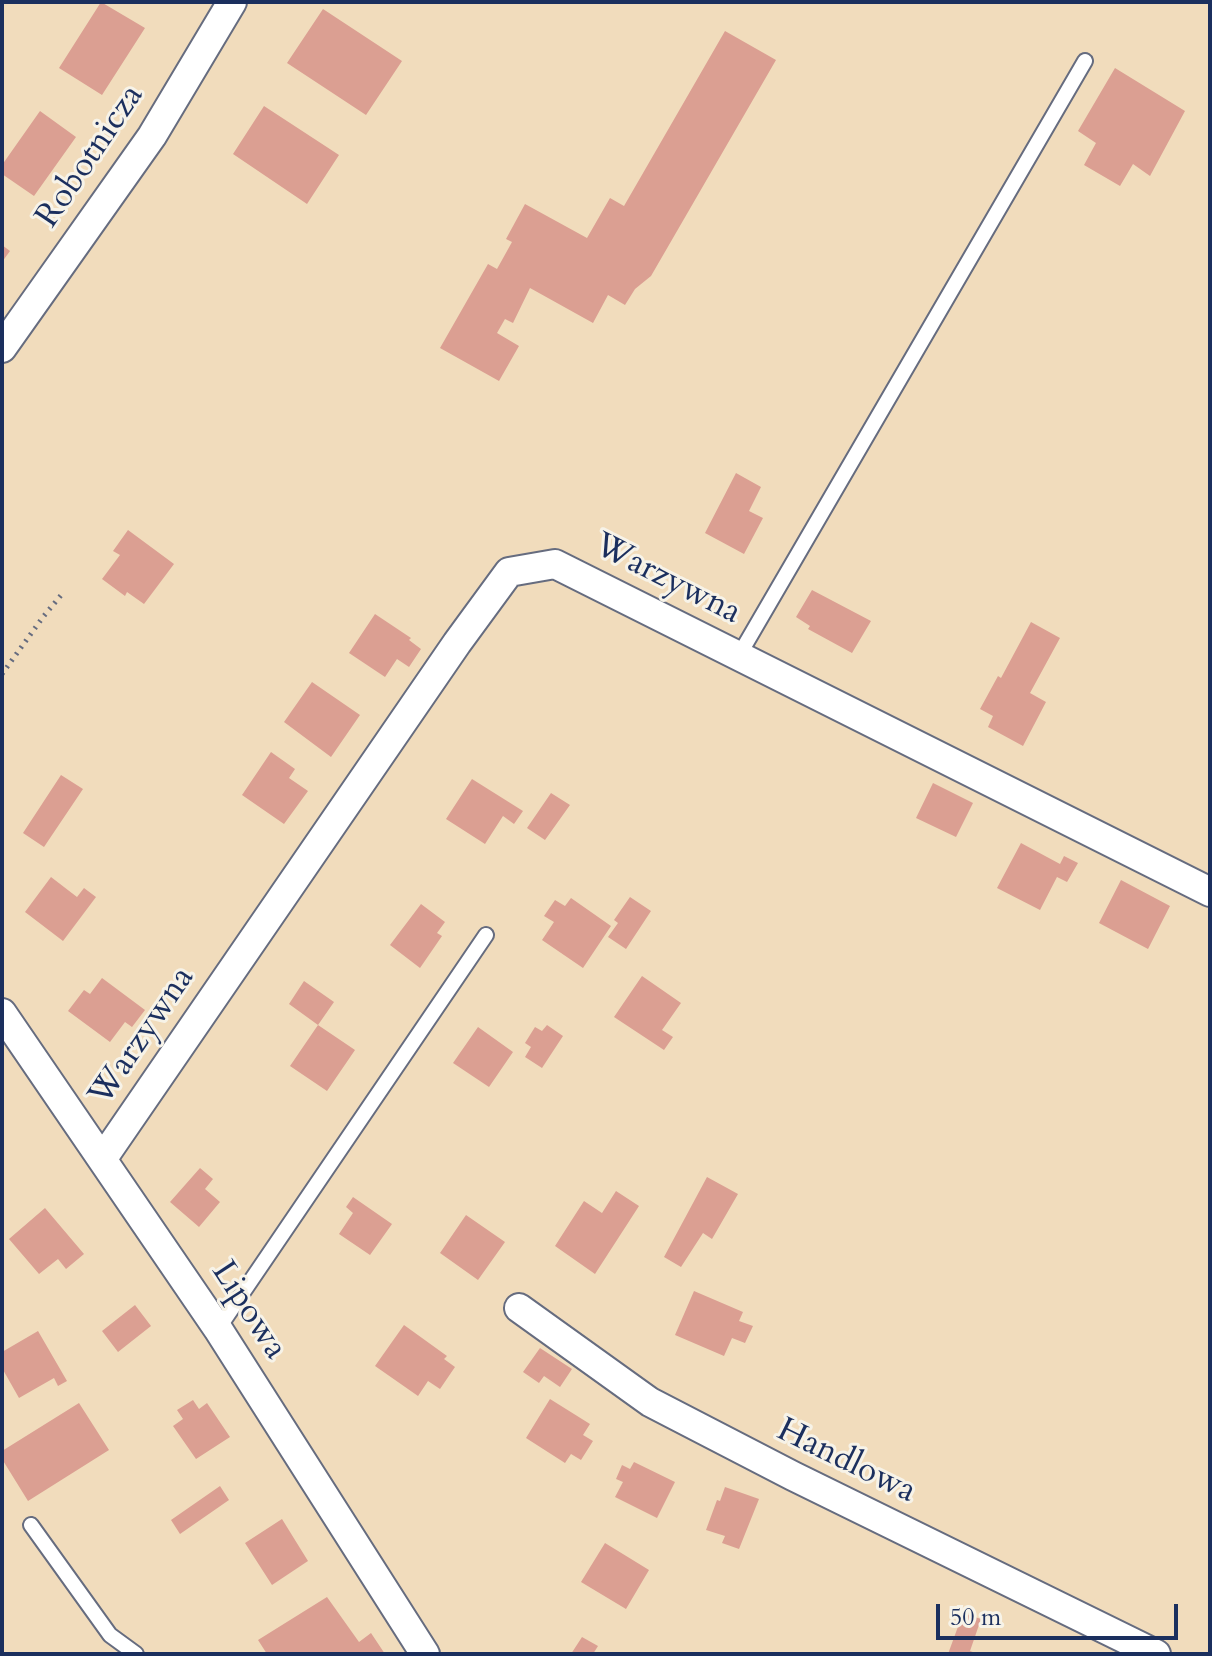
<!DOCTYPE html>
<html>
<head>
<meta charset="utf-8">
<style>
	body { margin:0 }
	#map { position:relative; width:1212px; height:1656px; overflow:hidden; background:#f1dcbc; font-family:Cardo,serif }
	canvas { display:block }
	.frame { position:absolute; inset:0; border:4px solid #1b2f5e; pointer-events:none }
	.scale { position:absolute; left:936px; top:1604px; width:242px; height:36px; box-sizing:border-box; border:4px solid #1b2f5e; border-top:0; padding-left:10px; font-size:24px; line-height:28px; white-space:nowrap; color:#1b2f5e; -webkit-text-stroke:6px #f7f3e8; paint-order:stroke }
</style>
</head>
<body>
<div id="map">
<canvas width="1212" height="1656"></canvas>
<div class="frame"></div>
<div class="scale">50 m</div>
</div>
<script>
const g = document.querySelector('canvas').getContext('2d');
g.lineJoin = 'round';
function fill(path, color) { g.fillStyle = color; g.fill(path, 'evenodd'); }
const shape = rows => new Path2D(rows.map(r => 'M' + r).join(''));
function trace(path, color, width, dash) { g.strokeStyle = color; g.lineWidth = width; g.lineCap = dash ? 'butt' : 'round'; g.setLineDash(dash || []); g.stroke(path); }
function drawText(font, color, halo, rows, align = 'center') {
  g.font = font + ' Cardo,serif'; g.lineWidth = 6; g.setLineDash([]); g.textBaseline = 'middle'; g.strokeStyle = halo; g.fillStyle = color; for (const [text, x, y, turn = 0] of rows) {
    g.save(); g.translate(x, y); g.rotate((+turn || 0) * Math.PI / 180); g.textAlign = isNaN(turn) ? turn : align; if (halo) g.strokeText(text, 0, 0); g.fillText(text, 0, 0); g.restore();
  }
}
fill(shape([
	[101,2,145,28,102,95,59,68],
	[323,9,402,61,366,115,287,63],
	[725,31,776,60,651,276,635,289,625,305,608,295,593,323,530,288,513,323,505,319,497,333,519,346,499,381,440,348,488,264,497,269,512,242,506,239,525,204,587,238,610,198,624,206],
	[1115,68,1185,111,1150,176,1133,164,1120,186,1084,165,1096,143,1078,131],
	[264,106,339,155,307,204,233,154],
	[40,111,76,137,34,196,2,174,2,165],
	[2,245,10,251,2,262],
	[736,473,761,487,749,511,763,518,744,554,705,533],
	[128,530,174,564,144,604,127,592,125,596,102,579,120,555,113,551],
	[812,590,871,621,852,653,808,629,810,626,796,617],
	[375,614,411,638,409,640,421,649,409,667,397,659,385,677,349,653],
	[1031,622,1060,638,1030,693,1046,702,1023,746,988,727,993,716,980,709,998,676,1001,678],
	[312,682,360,715,331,757,284,722],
	[271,752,295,769,289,778,308,791,284,824,242,795],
	[61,775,83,789,44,847,23,833],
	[472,779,523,811,514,824,503,816,485,844,446,819],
	[933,783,973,803,956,837,916,818],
	[551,793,570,805,545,840,527,828],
	[1021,843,1060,864,1064,856,1078,863,1067,882,1057,877,1040,910,997,888],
	[51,877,77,897,84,888,96,897,63,941,25,912],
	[1121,880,1170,906,1148,949,1099,923],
	[630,897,651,911,626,949,608,937,618,923,614,920],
	[571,898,611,926,583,968,542,940,554,922,544,916,555,900,565,906],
	[421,904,445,922,437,933,442,936,420,968,390,945],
	[642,976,681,1003,662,1030,673,1037,664,1050,614,1017],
	[102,978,145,1010,132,1027,125,1022,110,1042,68,1011,84,990,90,994],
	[304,981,334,1002,318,1025,289,1004],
	[318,1025,355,1050,327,1091,290,1066],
	[547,1025,563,1036,542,1068,525,1057,531,1047,525,1043,535,1027,542,1031],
	[478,1027,513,1052,489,1087,453,1063],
	[200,1168,213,1179,205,1189,220,1202,199,1227,170,1202],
	[707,1177,738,1194,712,1239,703,1233,681,1267,664,1257],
	[616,1191,639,1206,595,1274,555,1246,584,1201,602,1213],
	[353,1197,392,1224,370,1255,339,1234,353,1213,346,1207],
	[45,1208,84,1254,66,1269,58,1259,39,1274,9,1239],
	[466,1215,505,1242,478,1280,440,1253],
	[694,1291,743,1312,739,1321,753,1326,745,1343,732,1338,724,1356,675,1335],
	[135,1305,151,1326,118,1352,102,1331],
	[404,1325,447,1356,444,1359,455,1367,440,1389,428,1381,418,1396,375,1366],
	[38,1331,67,1381,58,1386,54,1378,19,1398,2,1368,2,1352],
	[540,1348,572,1369,560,1387,544,1376,539,1383,523,1372],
	[550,1399,590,1424,583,1435,593,1441,581,1460,571,1454,565,1463,526,1438],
	[193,1400,199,1409,207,1403,230,1437,196,1459,173,1426,183,1419,177,1410],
	[79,1403,109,1450,28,1501,2,1459,2,1451],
	[634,1462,675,1482,657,1518,615,1497,623,1482,616,1479,622,1465,630,1469],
	[220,1486,229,1500,180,1534,171,1520],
	[725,1487,759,1499,739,1549,722,1543,725,1536,706,1530,717,1500,720,1501],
	[282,1519,308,1561,272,1585,245,1543],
	[605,1543,649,1570,626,1609,581,1582],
	[327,1597,359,1642,371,1633,385,1654,267,1654,258,1640],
	[963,1613,981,1619,970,1651,978,1654,948,1654],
	[582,1637,598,1646,593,1654,571,1654]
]), '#db9f92');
const service = shape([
	[738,657,1085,61],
	[218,1329,486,935],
	[31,1525,110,1635,136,1654]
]);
const minor = shape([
	[2,348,152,136,232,2],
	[2,1013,218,1329,425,1654],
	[103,1158,457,643,509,572,555,564,1210,892],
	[519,1308,650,1402,793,1476,1156,1654]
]);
trace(service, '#666c7f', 18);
trace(minor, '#666c7f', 32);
trace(shape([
	[2,674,43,617,62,594]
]), '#666c7f', 5, [2, 6]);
trace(service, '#fff', 14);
trace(minor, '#fff', 28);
drawText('34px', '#1b2f5e', '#f7f3e8', [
	["Robotnicza",91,157,-56],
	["Warzywna",667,580,27],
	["Warzywna",143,1037,-56],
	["Lipowa",248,1311,57],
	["Handlowa",846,1462,26]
]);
</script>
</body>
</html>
